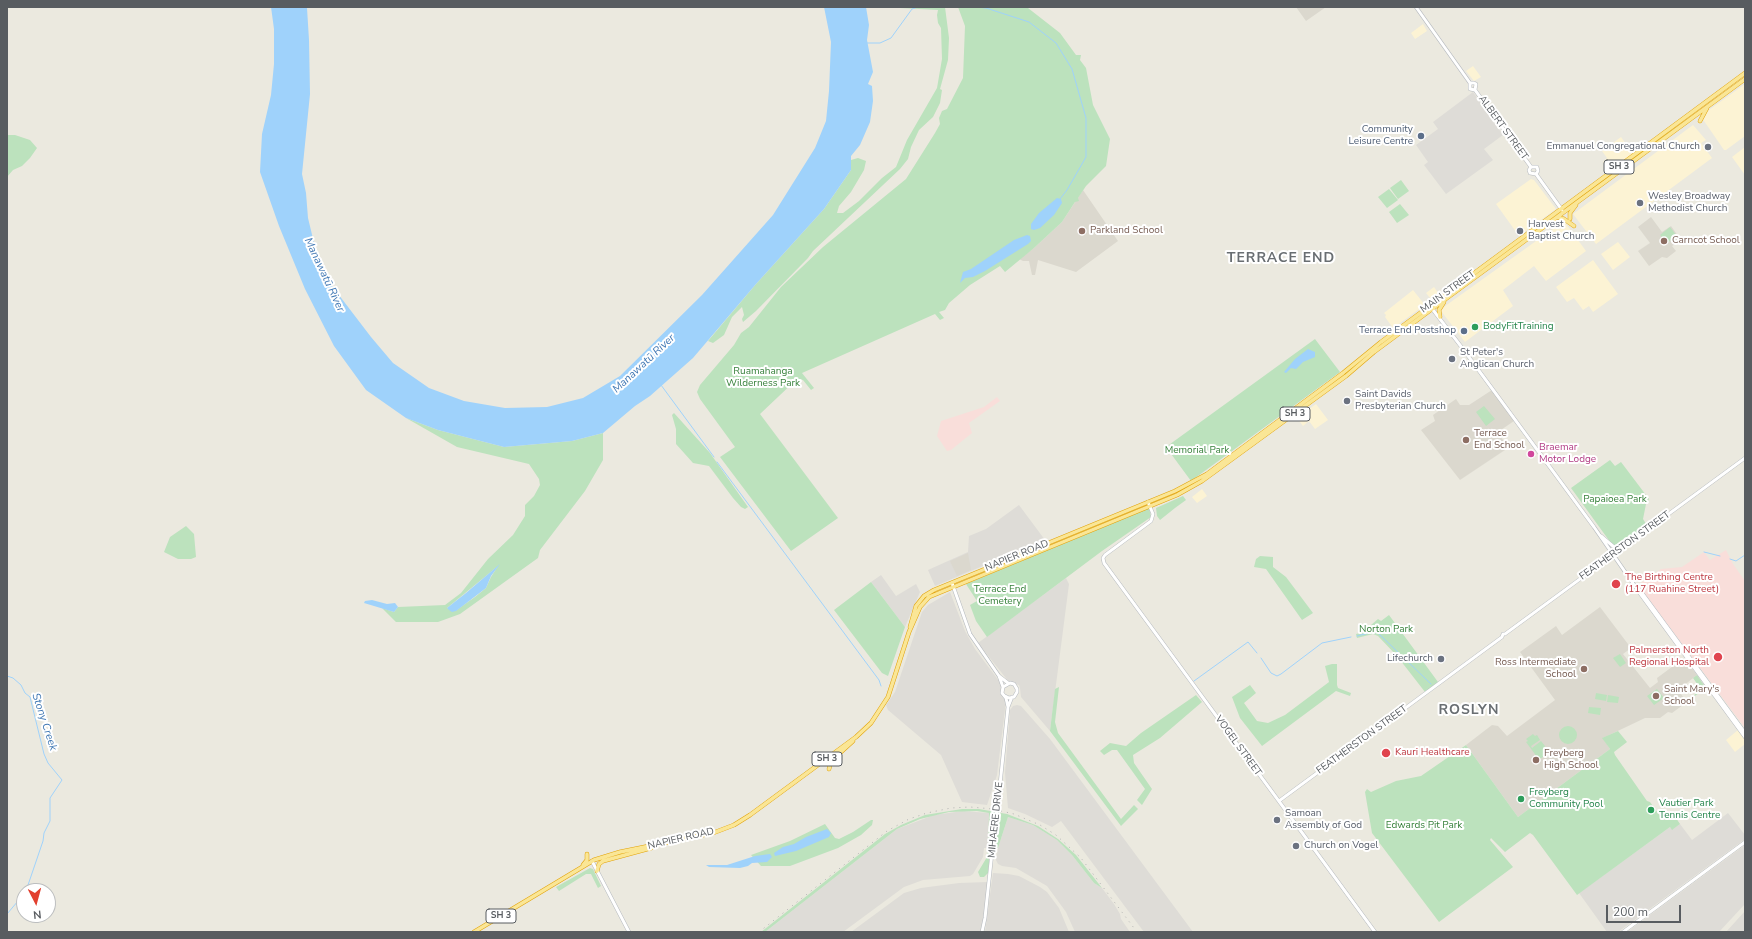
<!DOCTYPE html>
<html>
<head>
<meta charset="utf-8">
<style>
	body { margin:0 }
	#map { position:relative; width:1752px; height:939px; overflow:hidden; background:#ebe9df; font-family:"Nunito Sans",sans-serif }
	canvas { display:block }
	.frame { position:absolute; inset:0; border:8px solid #585c60; pointer-events:none }
	.north { position:absolute; left:16px; top:883px; width:40px; height:40px; box-sizing:border-box; background:#fff; border:1px solid #bcbebf; border-radius:50%; rotate:174deg; font-size:11px; font-weight:700; line-height:16px; text-align:center; color:#585c60 }
	.north::after { content:''; display:block; margin:auto; width:14px; height:18px; background:#e2402f; clip-path:polygon(50% 0,100% 100%,50% 72%,0 100%) }
	.scale { position:absolute; left:1606px; top:905px; width:75px; height:18px; box-sizing:border-box; border:2px solid #585c60; border-top:0; padding-left:5px; font-size:12px; line-height:14px; white-space:nowrap; color:#585c60; -webkit-text-stroke:3px #fff; paint-order:stroke }
</style>
</head>
<body>
<div id="map">
<canvas width="1752" height="939"></canvas>
<div class="frame"></div>
<div class="north">N</div>
<div class="scale">200 m</div>
</div>
<script>
const g = document.querySelector('canvas').getContext('2d');
g.lineJoin = 'round';
function fill(path, color) { g.fillStyle = color; g.fill(path, 'evenodd'); }
const shape = rows => new Path2D(rows.map(r => 'M' + r).join(''));
function trace(path, color, width, dash) { g.strokeStyle = color; g.lineWidth = width; g.lineCap = dash ? 'butt' : 'round'; g.setLineDash(dash || []); g.stroke(path); }
function drawText(font, color, halo, rows, align = 'center') {
  g.font = font + ' "Nunito Sans",sans-serif'; g.lineWidth = 4; g.setLineDash([]); g.textBaseline = 'middle'; g.strokeStyle = halo; g.fillStyle = color; for (const [text, x, y, turn = 0] of rows) {
    g.save(); g.translate(x, y); g.rotate((+turn || 0) * Math.PI / 180); g.textAlign = isNaN(turn) ? turn : align; if (halo) g.strokeText(text, 0, 0); g.fillText(text, 0, 0); g.restore();
  }
}
fill(shape([
	[1423,24,1427,31,1415,39,1411,33],
	[1473,66,1481,77,1474,81,1466,71],
	[1745,84,1745,136,1726,150,1724,150,1702,118,1702,115],
	[1693,125,1706,140,1701,143,1712,158,1596,244,1573,214],
	[1621,137,1633,154,1609,171,1603,162,1607,158,1602,151],
	[1745,147,1745,175,1732,157],
	[1531,179,1534,180,1556,209,1519,236,1496,204],
	[1564,221,1586,251,1546,281,1534,266,1503,290,1513,306,1465,342,1441,311,1441,309],
	[1618,242,1630,257,1613,270,1601,254],
	[1593,260,1618,294,1593,312,1589,306,1583,310,1574,298,1567,302,1556,287],
	[1434,287,1439,294,1431,299,1426,293],
	[1413,290,1425,305,1393,328,1385,317,1386,315,1384,313],
	[1316,404,1328,420,1315,429,1309,421,1303,426,1297,418],
	[1202,489,1207,496,1197,503,1192,497],
	[1738,730,1745,739,1745,744,1735,752,1726,740]
]), '#fcf3d4');
fill(shape([
	[1473,92,1503,135,1484,149,1493,160,1446,194,1424,165,1428,162,1416,145,1438,129,1433,122],
	[1019,505,1045,540,935,586,928,570,968,552,969,536,986,529],
	[881,575,896,596,916,584,920,592,905,627,871,582],
	[1066,578,1069,584,1050,731,1021,697,1020,688,1019,685,1009,682,978,643],
	[950,592,965,631,975,649,1002,685,1006,701,997,775,987,805,962,802,941,755,888,710,886,705,895,692,922,612,928,605],
	[1017,705,1021,706,1050,739,1193,932,1144,932,1061,821,1052,827,1025,814,1008,808,1005,773,1010,710,1013,706],
	[963,811,989,813,988,848,984,848,983,857,973,874,970,876,923,880,904,887,843,932,765,932,897,829,934,815],
	[1728,813,1745,835,1745,839,1618,932,1607,932,1579,893,1670,827,1673,829,1680,824,1692,840],
	[1008,817,1033,825,1057,840,1072,855,1094,883,1102,888,1114,904,1120,914,1121,919,1130,932,1075,932,1066,912,1047,886,1016,868,1002,866,998,864,996,860,998,848],
	[1745,845,1745,904,1719,932,1627,932],
	[993,873,1008,874,1019,876,1040,887,1047,892,1059,908,1069,932,985,932],
	[988,882,985,912,980,932,851,932,904,893,921,888,959,883],
	[1745,911,1745,932,1726,932]
]), '#dedcd7');
fill(shape([
	[1296,7,1326,7,1306,21],
	[1083,190,1118,241,1076,272,1038,260,1035,275,1032,275,1029,261,1023,261,1019,259,1034,248,1062,222],
	[1651,217,1662,232,1671,226,1681,240,1672,246,1676,251,1667,258,1662,257,1649,266,1638,251,1650,243,1638,227],
	[1492,390,1514,421,1498,432,1508,448,1460,480,1421,430,1435,421,1433,415,1456,399,1460,405,1469,405],
	[968,553,971,570,957,576,950,561],
	[1600,607,1631,648,1623,654,1650,688,1658,682,1657,678,1684,658,1697,675,1678,690,1687,702,1672,713,1668,712,1660,718,1645,718,1603,738,1610,749,1518,817,1466,745,1492,725,1498,726,1507,736,1555,700,1520,652,1556,626,1562,635]
]), '#dbd8ce');
fill(shape([
	[997,397,1000,401,969,423,972,433,951,450,947,451,937,436,941,421,984,407],
	[1726,550,1733,564,1745,581,1745,728,1638,585,1661,569,1682,567,1704,552,1710,560]
]), '#f9deda');
fill(shape([
	[881,7,945,7,949,38,948,60,940,89,942,90,940,103,933,117,919,130,911,147,908,159,900,169,813,251,808,258,756,311,743,322,742,319,744,315,742,307,732,317,724,335,713,343,708,341,756,284,824,209,851,170,851,160,858,158,866,161,864,170,851,192,839,206,837,213,843,213,859,201,882,178,896,167,907,140,937,88,942,59,941,28,938,23,937,15,938,10],
	[958,7,1023,7,1028,8,1060,33,1076,55,1081,55,1080,60,1086,68,1093,105,1110,139,1106,166,1086,186,1078,198,1079,201,1075,202,1062,222,1034,248,1005,272,1000,266,970,285,949,303,945,310,939,312,944,318,940,320,935,314,802,373,814,388,811,390,803,380,797,379,760,414,838,518,791,551,720,457,735,447,700,399,697,392,700,385,734,345,741,333,749,327,781,287,823,247,906,179,935,133,940,124,939,118,942,111,947,109,963,78,965,26],
	[1679,125,1586,194,1580,197,1664,135],
	[7,135,15,135,30,140,37,148,30,158,22,166,13,170,7,177],
	[1401,180,1409,191,1398,199,1390,188],
	[1389,189,1398,200,1387,208,1378,197],
	[1400,204,1409,215,1397,223,1389,212],
	[1670,227,1677,236,1667,243,1660,235],
	[1315,339,1340,372,1191,481,1166,447],
	[1484,406,1495,419,1486,426,1476,412],
	[674,413,710,453,748,507,745,509,741,507,733,498,709,466,693,463,676,444,676,429,672,415],
	[406,418,438,430,504,447,572,441,603,433,603,460,585,491,540,550,538,558,460,614,438,622,396,622,382,608,394,612,398,607,445,605,461,593,488,559,513,535,525,516,525,505,534,496,540,485,539,479,529,464,457,447],
	[498,566,491,577,486,588,475,597,455,611,447,608],
	[1610,460,1615,466,1621,462,1649,499,1646,504,1643,519,1648,527,1616,550,1571,488],
	[1183,496,1186,500,1175,508,1160,520,1157,516,1156,508],
	[1149,508,1151,517,1102,551,987,637,976,621,970,605,977,601,966,584],
	[186,526,194,534,196,557,191,559,178,559,164,552,170,537],
	[1260,556,1273,557,1273,567,1286,577,1313,613,1302,620,1266,569,1254,567,1256,559],
	[871,582,905,627,888,676,882,673,834,610],
	[1389,615,1438,682,1425,692,1397,656,1378,636,1373,634,1357,638,1356,634,1372,630,1371,625,1378,619,1381,621],
	[1620,654,1626,663,1620,667,1613,658],
	[1332,664,1337,664,1337,685,1338,688,1351,693,1350,696,1336,691,1262,746,1240,718,1232,697,1250,685,1256,693,1244,703,1257,721,1268,723,1285,715,1329,682,1325,666],
	[1697,675,1706,688,1692,698,1700,688,1693,678],
	[1059,687,1055,722,1058,733,1121,819,1134,805,1138,809,1121,826,1050,731,1055,689],
	[1657,689,1664,698,1654,705,1647,696],
	[1596,693,1607,695,1606,701,1595,699],
	[1196,695,1202,702,1160,738,1133,755,1134,763,1152,789,1142,805,1137,800,1145,789,1117,750,1112,750,1104,755,1100,751,1110,743,1126,746,1141,733],
	[1608,695,1619,697,1618,703,1607,702],
	[1589,707,1601,708,1600,715,1588,713],
	'1559 735a9 9 0 1 1 18 0a9 9 0 1 1-18 0Z',
	[1618,731,1627,742,1614,752,1615,755,1647,801,1650,802,1663,820,1676,818,1680,824,1672,830,1670,827,1577,895,1533,835,1530,833,1505,852,1491,838,1490,840,1513,867,1439,922,1372,833,1365,792,1367,789,1371,792,1396,781,1421,776,1466,745,1518,817,1610,749,1602,738],
	[1533,734,1535,736,1537,735,1540,740,1531,746,1532,748,1541,741,1545,746,1544,748,1546,747,1549,752,1540,759,1540,761,1526,742,1528,741,1526,739],
	[962,809,979,809,1007,814,1038,826,1058,839,1076,855,1102,888,1094,883,1072,855,1057,840,1033,825,1008,817,998,848,996,847,999,816,994,815,988,873,984,877,980,877,978,872,987,857,988,848,989,813,977,811,949,812,920,819,897,829,765,932,761,932,885,834,901,825,925,815],
	[871,820,873,820,872,825,861,835,838,848,790,866,761,866,751,855,790,841,825,824,835,838,839,839,853,832],
	[590,868,593,869,601,886,598,888,591,874,586,874,559,891,556,887]
]), '#bce2bd');
fill(shape([
	[271,7,307,8,309,40,310,94,302,174,306,193,308,218,315,247,332,286,371,337,393,363,429,388,464,401,505,408,547,407,583,398,620,376,702,295,773,215,815,148,826,121,829,91,831,42,824,7,866,7,869,25,867,40,873,72,868,84,872,86,873,101,870,122,860,145,851,156,851,170,824,209,756,284,693,358,650,396,635,406,603,433,572,441,504,447,438,430,406,418,366,390,334,346,305,289,279,226,260,172,262,134,271,95,274,64,274,29],
	[1057,198,1061,199,1062,203,1054,215,1040,228,1034,230,1031,229,1031,224,1039,213],
	[1027,235,1030,236,1031,241,1028,244,985,271,973,277,965,278,960,283,963,272,971,269,1014,240],
	[1308,349,1315,352,1315,357,1303,362,1296,369,1291,368,1286,373,1284,372,1295,359],
	[500,564,491,576,486,588,456,611,452,612,449,610,447,608,466,593],
	[372,600,387,604,395,603,398,607,394,612,364,603,365,601],
	[827,829,831,833,829,837,796,851,775,856,774,853,783,847,794,844,806,837],
	[770,854,772,857,767,862,752,863,748,866,740,868,709,867,706,865,727,865,755,856]
]), '#9fd2fb');
trace(shape([
	[977,7,986,8,1029,22,1056,43,1072,69,1086,118,1086,157,1067,190,1060,199],
	[867,43,880,43,891,38,912,9,918,7],
	[661,385,714,457],
	[717,462,879,680,881,686],
	[1704,552,1720,556],
	[1730,559,1736,561,1745,555],
	[1357,636,1373,632,1377,632,1431,684],
	[1261,658,1271,673,1277,676,1281,674,1322,643,1351,637],
	[7,676,13,678,21,685,25,693,30,697,44,754,48,763,62,780,50,798,50,821,44,833,43,841,26,891],
	[1194,681,1248,642,1257,653],
	[7,914,24,894]
]), '#9fd2fb', 1);
const secondary = shape([
	[1416,7,1470,83],
	[1470,83,1474,83,1476,84,1475,90],
	[1470,83,1470,89,1475,90],
	[1475,90,1531,167],
	[1531,167,1537,167,1538,171,1536,174],
	[1531,167,1529,170,1530,173,1536,174],
	[1536,174,1562,210],
	[1430,306,1463,349,1594,527,1639,592,1745,737],
	[1148,502,1153,514,1151,521,1105,555,1103,558,1104,563,1375,932],
	[1601,536,1614,547,1621,547],
	[952,583,970,634,999,676,1008,683],
	[1639,589,1745,733],
	[999,676,1003,687,1002,693,1006,698,1008,707],
	[1003,687,1010,683,1014,684,1017,689,1017,692,1014,697,1009,698,1005,696],
	[1279,801,1502,637,1503,634,1505,634,1745,458],
	[998,804,1008,707,1012,697],
	[592,861,629,932],
	[982,932,985,918,996,815],
	[1623,932,1745,842]
]);
const trunk = shape([
	[1700,121,1707,108],
	[1557,217,1564,219,1574,226],
	[1570,219,1570,213,1576,205],
	[1440,317,1439,310,1444,302],
	[910,627,916,606,924,596,934,590,1175,491,1207,474,1343,373,1381,342,1745,73],
	[829,769,831,761,853,741],
	[583,865,587,860,587,854],
	[597,871,599,864,603,861,651,848],
	[474,932,594,860,620,852,713,833,734,825,750,815,856,737,871,723,888,697,909,632,920,607,929,597,1177,495,1202,481,1346,376,1374,352,1436,306,1745,79]
]);
trace(secondary, '#b5b9be', 4);
trace(trunk, '#e2a208', 4.5);
trace(secondary, '#fff', 3);
trace(trunk, '#fae696', 3.5);
trace(shape([
	[759,932,887,831,909,819,927,813,951,808,970,807,993,809,1014,814,1040,825,1056,835,1081,858,1137,932]
]), '#b1b2b2', 1, [1, 5]);
const secondaryBridge = shape([
	[996,815,998,804]
]);
trace(secondaryBridge, '#b5b9be', 4, []);
trace(secondaryBridge, '#fff', 3);
for (const [x, y, r, color] of [
	[1421,136,4,"#5c6f8a"],
	[1708,147,4,"#6b7280"],
	[1640,203,4,"#6b7280"],
	[1082,231,4,"#8d6e63"],
	[1520,231,4,"#6b7280"],
	[1664,241,4,"#8d6e63"],
	[1475,327,4,"#2e9e5b"],
	[1464,331,4,"#5c6f8a"],
	[1452,359,4,"#6b7280"],
	[1347,401,4,"#6b7280"],
	[1466,440,4,"#8d6e63"],
	[1531,454,4,"#d1479c"],
	[1616,584,5,"#e0444e"],
	[1718,657,5,"#e0444e"],
	[1441,659,4,"#6b7280"],
	[1584,669,4,"#8d6e63"],
	[1656,696,4,"#8d6e63"],
	[1386,753,5,"#e0444e"],
	[1536,760,4,"#8d6e63"],
	[1521,799,4,"#2e9e5b"],
	[1651,810,4,"#2e9e5b"],
	[1277,820,4,"#6b7280"],
	[1296,846,4,"#6b7280"]
]) { const dot = new Path2D(); dot.arc(x, y, r, 0, 2 * Math.PI); g.fillStyle = color; g.fill(dot); trace(dot, '#fff', 1.5); }
for (const [x, y, w] of [
	[1619,167,30],
	[1295,414,30],
	[827,759,30],
	[501,916,30]
]) { const box = new Path2D(); box.roundRect(x - w / 2, y - 7, w, 14, 3); g.fillStyle = '#fff'; g.fill(box); trace(box, '#585c60', 1); }
drawText('bold 9px', '#585c60', null, [
	["SH 3",1619,167],
	["SH 3",1295,414],
	["SH 3",827,759],
	["SH 3",501,916]
]);
drawText('10px', '#585c60', '#fff', [
	["ALBERT STREET",1503,128,54],
	["MAIN STREET",1448,292,-36],
	["FEATHERSTON STREET",1625,546,-36],
	["NAPIER ROAD",1017,556,-22],
	["FEATHERSTON STREET",1362,740,-36],
	["VOGEL STREET",1238,746,54],
	["MIHAERE DRIVE",996,820,-84],
	["NAPIER ROAD",681,839,-13]
]);
drawText('10px', '#4e5e75', '#fff', [
	["Community",1413,130],
	["Leisure Centre",1413,142],
	["Terrace End Postshop",1456,331]
], 'right');
drawText('10px', '#5b616d', '#fff', [
	["Emmanuel Congregational Church",1700,147,"right"],
	["Wesley Broadway",1648,197],
	["Methodist Church",1648,209],
	["Harvest",1528,225],
	["Baptist Church",1528,237],
	["St Peter's",1460,353],
	["Anglican Church",1460,365],
	["Saint Davids",1355,395],
	["Presbyterian Church",1355,407],
	["Lifechurch",1433,659,"right"],
	["Samoan",1285,814],
	["Assembly of God",1285,826],
	["Church on Vogel",1304,846]
], 'left');
drawText('10px', '#785e54', '#fff', [
	["Parkland School",1090,231],
	["Carncot School",1672,241],
	["Terrace",1474,434],
	["End School",1474,446],
	["Ross Intermediate",1576,663,"right"],
	["School",1576,675,"right"],
	["Saint Mary's",1664,690],
	["School",1664,702],
	["Freyberg",1544,754],
	["High School",1544,766]
], 'left');
drawText('10px', '#27864d', '#fff', [
	["BodyFitTraining",1483,327],
	["Freyberg",1529,793],
	["Community Pool",1529,805],
	["Vautier Park",1659,804],
	["Tennis Centre",1659,816]
], 'left');
drawText('10px', '#37813b', '#fff', [
	["Ruamahanga",763,372],
	["Wilderness Park",763,384],
	["Memorial Park",1197,451],
	["Papaioea Park",1615,500],
	["Terrace End",1000,590],
	["Cemetery",1000,602],
	["Norton Park",1386,630],
	["Edwards Pit Park",1424,826]
]);
drawText('10px', '#b23c85', '#fff', [
	["Braemar",1539,448],
	["Motor Lodge",1539,460]
], 'left');
drawText('10px', '#be3a42', '#fff', [
	["The Birthing Centre",1625,578],
	["(117 Ruahine Street)",1625,590],
	["Palmerston North",1709,651,"right"],
	["Regional Hospital",1709,663,"right"],
	["Kauri Healthcare",1395,753]
], 'left');
drawText('italic 11px', '#4178b4', '#fff', [
	["Manawatū River",324,275,65],
	["Manawatū River",644,364,-43],
	["Stony Creek",44,722,72]
]);
g.letterSpacing = '1px';
drawText('bold 14px', '#696e72', '#fff', [
	["TERRACE END",1281,259],
	["ROSLYN",1469,711]
]);
g.letterSpacing = '0px';
</script>
</body>
</html>
